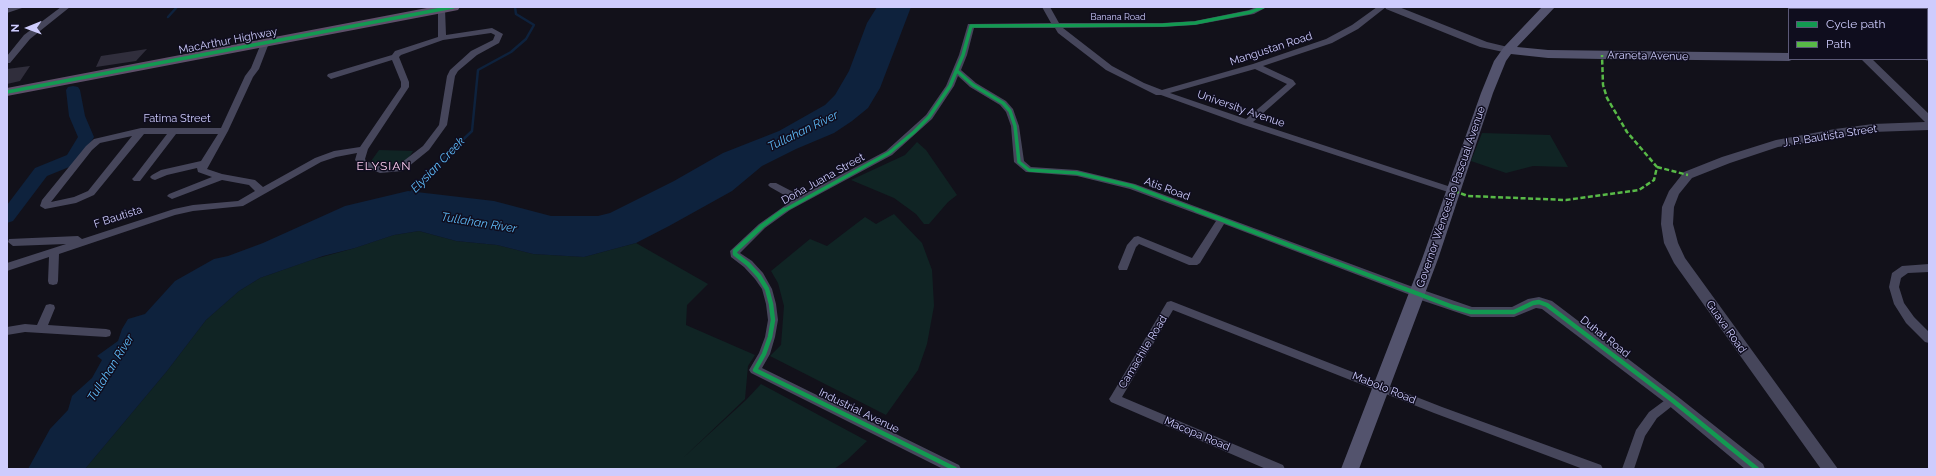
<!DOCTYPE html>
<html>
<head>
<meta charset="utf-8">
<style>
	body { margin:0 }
	#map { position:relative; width:1936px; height:476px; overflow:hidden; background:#12111a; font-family:Raleway,sans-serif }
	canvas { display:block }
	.frame { position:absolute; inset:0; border:8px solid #ceccfd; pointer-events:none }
	.legend { position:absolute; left:1788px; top:8px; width:140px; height:52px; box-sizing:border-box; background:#0f0d1e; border:1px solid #5b5977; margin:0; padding:5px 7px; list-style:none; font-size:12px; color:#ceccfd }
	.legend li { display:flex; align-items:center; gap:8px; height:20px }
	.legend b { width:20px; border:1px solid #5b5977 }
	.north { position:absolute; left:8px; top:8px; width:40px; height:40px; -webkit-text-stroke:3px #0f0d1e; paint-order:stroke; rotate:269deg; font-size:11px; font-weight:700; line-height:16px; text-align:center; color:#ceccfd }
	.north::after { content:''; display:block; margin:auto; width:14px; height:18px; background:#ceccfd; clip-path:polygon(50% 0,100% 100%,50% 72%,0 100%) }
</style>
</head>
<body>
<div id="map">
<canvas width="1936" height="476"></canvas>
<div class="frame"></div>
<ul class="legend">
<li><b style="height:5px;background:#139951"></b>Cycle path</li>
<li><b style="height:5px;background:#58b947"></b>Path</li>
</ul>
<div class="north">N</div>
</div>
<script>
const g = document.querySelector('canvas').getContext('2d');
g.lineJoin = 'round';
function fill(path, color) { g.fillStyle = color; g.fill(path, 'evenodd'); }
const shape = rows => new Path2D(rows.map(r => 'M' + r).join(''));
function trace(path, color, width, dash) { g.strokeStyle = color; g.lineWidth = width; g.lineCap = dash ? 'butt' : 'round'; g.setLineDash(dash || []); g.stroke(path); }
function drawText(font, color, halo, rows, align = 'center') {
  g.font = font + ' Raleway,sans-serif'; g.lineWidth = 3; g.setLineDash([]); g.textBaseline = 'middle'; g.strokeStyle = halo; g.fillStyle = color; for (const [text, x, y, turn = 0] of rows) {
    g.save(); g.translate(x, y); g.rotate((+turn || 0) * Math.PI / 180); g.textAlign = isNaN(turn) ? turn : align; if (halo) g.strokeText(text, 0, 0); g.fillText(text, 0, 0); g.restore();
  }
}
fill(shape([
	[1482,133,1550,135,1568,167,1533,166,1506,173,1471,161],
	[917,142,926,150,957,195,948,202,929,224,924,224,916,214,894,198,851,180,905,155],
	[379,150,413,151,404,165,369,164],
	[894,214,922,243,932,270,934,306,927,344,918,370,886,415,770,356,781,345,784,306,778,283,771,271,810,239,827,246,865,217,876,224],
	[419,231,456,241,497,245,533,254,584,257,636,243,708,284,687,305,686,325,755,355,748,366,745,399,683,458,746,400,761,384,867,441,847,460,834,469,85,469,167,371,206,320,239,291,260,278,311,260,355,248,394,235]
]), '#102424');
fill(shape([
	[877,7,911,7,880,88,868,108,852,121,834,133,796,149,762,166,732,191,669,226,636,243,584,257,533,254,497,245,456,241,419,231,394,235,355,248,323,256,260,278,239,291,206,320,167,371,85,469,28,469,50,429,68,410,72,396,92,378,102,360,97,356,118,341,122,329,128,319,145,314,175,281,214,259,228,256,263,243,345,206,408,191,494,201,551,216,598,216,610,213,674,181,723,153,779,131,825,105,835,95,849,71,867,23]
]), '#0e223d');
trace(shape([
	[168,17,177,7],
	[410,194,420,181,472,131,478,70,511,52,526,39,534,25,516,14,515,7]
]), '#0e223d', 2.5);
fill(shape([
	[73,86,78,87,80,90,85,116,94,137,79,163,47,176,13,221,7,223,7,205,35,168,67,155,78,137,69,116,66,90,68,87,73,86]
]), '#0e223d');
fill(shape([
	[147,49,136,61,96,67,101,56],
	[30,66,20,81,7,84,7,69]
]), '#302e3c');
fill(shape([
	[12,7,25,7,7,13,7,9,12,7],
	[61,7,70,7,30,39,10,63,7,63,7,56,24,35,61,7],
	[438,7,444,7,445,9,446,35,492,28,503,34,499,43,477,55,458,71,455,76,447,125,429,150,403,171,380,173,360,165,355,160,357,153,336,157,321,162,243,206,193,211,175,215,59,254,58,281,57,284,53,285,49,284,48,281,49,257,7,271,7,263,66,244,13,246,8,242,9,239,78,236,82,239,174,209,193,205,238,201,255,191,249,185,222,180,172,199,167,196,169,194,212,177,198,172,197,168,167,175,155,180,152,179,150,177,152,175,161,170,201,161,218,134,176,134,140,181,134,181,132,179,134,177,167,134,144,134,94,195,76,203,45,209,40,206,42,200,86,146,94,139,141,128,221,128,245,76,251,68,262,41,268,41,269,43,259,69,253,77,228,131,207,169,222,174,255,180,263,187,315,158,334,151,360,147,401,87,401,82,392,60,331,79,327,76,328,74,392,55,395,51,438,37,438,7],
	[491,33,495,35,493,40,471,51,450,70,447,76,439,125,423,146,397,166,384,168,366,161,365,159,368,149,409,87,409,82,399,57,401,55,443,40,491,33],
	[132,136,88,191,74,197,51,202,92,150,100,143,132,136],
	[1042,7,1050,7,1059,23,1163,23,1195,21,1249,10,1256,7,1267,7,1254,14,1195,25,1163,27,1063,28,1112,66,1144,83,1162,90,1253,64,1326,39,1352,25,1377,7,1386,7,1358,29,1332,43,1263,66,1293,80,1296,84,1253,122,1457,189,1459,191,1457,193,1451,193,1244,125,1161,95,1156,95,1106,70,1058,33,1055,28,974,28,967,55,961,70,976,83,1006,101,1013,109,1019,126,1024,161,1031,167,1077,170,1135,184,1421,290,1422,293,1421,296,1413,296,1224,224,1200,263,1197,265,1189,265,1139,244,1136,247,1127,270,1119,270,1118,267,1127,245,1134,237,1138,236,1192,258,1216,221,1130,189,1077,176,1026,172,1014,162,1011,126,1006,112,1000,105,970,87,958,76,954,86,932,119,892,155,790,210,765,228,740,253,752,261,763,273,772,289,776,304,778,320,775,337,770,354,762,368,959,465,961,469,943,469,751,373,749,370,759,353,765,337,768,320,766,304,762,289,755,279,744,267,731,257,730,251,759,224,793,200,770,187,768,185,770,183,776,183,801,196,886,151,926,115,946,86,959,55,968,24,1051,23,1042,7],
	[1255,69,1287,84,1246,119,1170,93,1255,69],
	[1929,264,1929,272,1908,273,1901,278,1899,287,1904,303,1914,317,1929,332,1929,343,1925,342,1906,323,1894,304,1889,287,1892,273,1902,266,1929,264],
	[1171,301,1442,407,1601,465,1603,469,1583,469,1434,413,1173,310,1122,397,1283,465,1285,469,1266,469,1111,402,1109,399,1111,396,1167,302,1171,301],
	[50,304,54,305,55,308,48,325,106,329,110,330,111,333,110,336,106,337,25,332,7,335,7,327,25,324,37,325,46,305,50,304],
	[1672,395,1676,397,1678,400,1676,403,1657,418,1645,436,1634,469,1622,469,1636,430,1649,412,1672,395]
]), '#46465b');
fill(shape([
	[1385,7,1399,7,1487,42,1512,48,1513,50,1508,53,1480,47,1386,9,1385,7],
	[1927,55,1929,55,1929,61,1922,59,1927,59,1927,55],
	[1861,59,1872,59,1929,114,1929,130,1873,132,1778,147,1730,163,1692,178,1679,194,1674,207,1673,224,1678,243,1685,258,1838,469,1821,469,1674,263,1664,243,1661,224,1662,207,1669,191,1684,172,1722,157,1776,140,1835,129,1873,124,1925,122,1861,59],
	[1417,288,1472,307,1512,307,1528,299,1539,297,1552,301,1677,396,1763,464,1765,469,1745,469,1667,404,1542,309,1536,308,1514,317,1471,317,1412,297,1410,293,1412,289,1417,288]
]), '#46465b');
fill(shape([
	[1542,7,1555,7,1517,47,1548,50,1789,53,1789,59,1794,59,1789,61,1602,59,1548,58,1511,54,1506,61,1493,93,1438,259,1359,469,1341,469,1422,259,1481,93,1494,61,1504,47,1542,7],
	[1807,7,1819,7,1821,9,1809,9,1807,7]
]), '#53536d');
fill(shape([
	[432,7,460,7,458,10,453,11,7,96,7,88,432,7]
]), '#5e506a');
trace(shape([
	[1657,167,1688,175],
	[1454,191,1468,196,1566,200,1639,190,1654,180,1657,167,1627,132,1607,98,1603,85,1602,55]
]), '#58b947', 2.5, [5, 2.5]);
trace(shape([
	[957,71,973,85,1003,103,1010,111,1015,126,1019,162,1029,170,1077,173,1132,186,1199,211],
	[7,92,453,7],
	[783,211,889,153,914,132,929,117,950,86,963,55,971,26,1163,25,1195,23,1251,12,1263,7]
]), '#139951', 3.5);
trace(shape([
	[784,210,762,226,735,251,735,254,748,264,759,276,767,289,771,304,773,320,770,337,764,354,755,370,955,469],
	[1196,210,1453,307,1471,312,1514,312,1533,303,1539,302,1547,305,1672,400,1757,469]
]), '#139951', 4.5);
drawText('9px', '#ceccfd', '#0f0d1e', [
	["Banana Road",1118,17]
]);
drawText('11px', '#ceccfd', '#0f0d1e', [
	["MacArthur Highway",228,41,-11],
	["Mangustan Road",1271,49,-18],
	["Araneta Avenue",1648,56,1],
	["University Avenue",1241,109,19],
	["Fatima Street",177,119],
	["J. P. Bautista Street",1830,136,-9],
	["Doña Juana Street",823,179,-29],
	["Atis Road",1167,189,20],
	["Governor Wenceslao Pascual Avenue",1451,197,-71],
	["F Bautista",118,217,-18],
	["Guava Road",1726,327,55],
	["Duhat Road",1605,337,38],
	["Camachile Road",1143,352,-59],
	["Mabolo Road",1384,388,22],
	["Industrial Avenue",859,411,26],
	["Macopa Road",1197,434,23]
]);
drawText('italic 12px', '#5ebbf8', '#0f0d1e', [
	["Tullahan River",803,131,-26],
	["Elysian Creek",438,165,-46],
	["Tullahan River",479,223,9],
	["Tullahan River",111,368,-58]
]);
g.letterSpacing = '1px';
drawText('12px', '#fdcdef', '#0f0d1e', [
	["ELYSIAN",384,166]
]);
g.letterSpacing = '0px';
</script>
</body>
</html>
